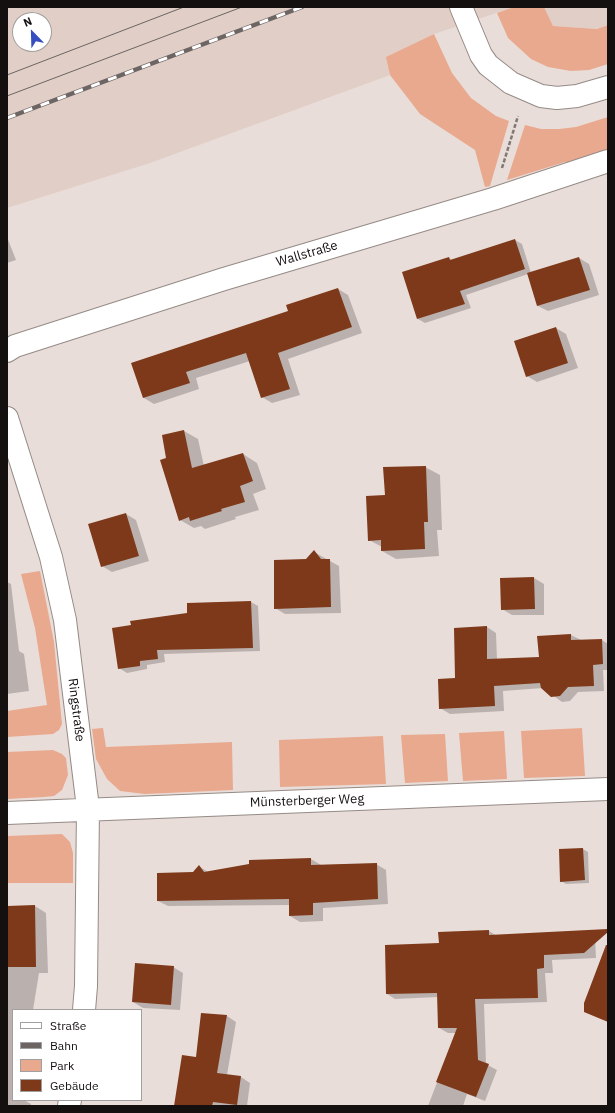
<!DOCTYPE html>
<html>
<head>
<meta charset="utf-8">
<style>
	body { margin:0 }
	#map { position:relative; width:615px; height:1113px; overflow:hidden; background:#e9ddd9; font-family:"IBM Plex Sans",sans-serif }
	canvas { display:block }
	.frame { position:absolute; inset:0; border:8px solid #14100f; pointer-events:none }
	.legend { position:absolute; left:12px; top:1009px; width:130px; height:92px; box-sizing:border-box; background:#fff; border:1px solid #a19f9f; margin:0; padding:5px 7px; list-style:none; font-size:12px; color:#14100f }
	.legend li { display:flex; align-items:center; gap:8px; height:20px }
	.legend b { width:20px; border:1px solid #a19f9f }
	.north { position:absolute; left:12px; top:12px; width:40px; height:40px; box-sizing:border-box; background:#fff; border:1px solid #a19f9f; border-radius:50%; rotate:337deg; font-size:11px; font-weight:700; line-height:16px; text-align:center; color:#14100f }
	.north::after { content:''; display:block; margin:auto; width:14px; height:18px; background:#364ec0; clip-path:polygon(50% 0,100% 100%,50% 72%,0 100%) }
</style>
</head>
<body>
<div id="map">
<canvas width="615" height="1113"></canvas>
<div class="frame"></div>
<ul class="legend">
<li><b style="height:5px;background:#fff"></b>Straße</li>
<li><b style="height:5px;background:#6c6563"></b>Bahn</li>
<li><b style="height:11px;background:#e9a98e"></b>Park</li>
<li><b style="height:11px;background:#7d3919"></b>Gebäude</li>
</ul>
<div class="north">N</div>
</div>
<script>
const g = document.querySelector('canvas').getContext('2d');
g.lineJoin = 'round';
function fill(path, color) { g.fillStyle = color; g.fill(path, 'evenodd'); }
const shape = rows => new Path2D(rows.map(r => 'M' + r).join(''));
function trace(path, color, width, dash) { g.strokeStyle = color; g.lineWidth = width; g.lineCap = dash ? 'butt' : 'round'; g.setLineDash(dash || []); g.stroke(path); }
function drawText(font, color, halo, rows, align = 'center') {
  g.font = font + ' "IBM Plex Sans",sans-serif'; g.lineWidth = 4; g.setLineDash([]); g.textBaseline = 'middle'; g.strokeStyle = halo; g.fillStyle = color; for (const [text, x, y, turn = 0] of rows) {
    g.save(); g.translate(x, y); g.rotate((+turn || 0) * Math.PI / 180); g.textAlign = isNaN(turn) ? turn : align; if (halo) g.strokeText(text, 0, 0); g.fillText(text, 0, 0); g.restore();
  }
}
fill(shape([
	[7,7,514,7,434,34,387,57,390,75,150,163,7,208],
	[20,20,44,20,44,44,20,44],
	[544,7,608,7,608,25,597,29,553,26]
]), '#e1cec6');
fill(shape([
	[514,7,544,7,553,26,597,29,608,25,608,64,589,70,571,71,548,67,531,59,508,38,497,13],
	[434,34,452,73,471,98,496,116,509,121,490,186,485,187,475,150,420,114,390,75,386,57],
	[608,117,608,151,577,163,565,162,507,180,525,125,541,129,559,129,576,127],
	[40,571,54,642,62,724,59,730,53,734,7,737,7,711,47,705,35,628,21,574],
	[103,728,106,747,232,742,233,790,145,794,120,791,107,779,96,759,92,729],
	[582,728,585,776,524,778,521,731],
	[504,731,507,779,463,781,459,733],
	[445,734,448,781,405,783,401,735],
	[383,736,386,784,280,787,279,740],
	[53,750,62,754,66,758,68,775,62,790,54,796,44,797,7,799,7,752],
	[62,834,70,842,73,853,73,883,7,883,7,836]
]), '#e9a98e');
fill(shape([
	[7,237,16,260,7,263],
	[515,240,522,244,531,273,579,258,589,264,599,295,548,311,538,306,528,274,466,295,471,308,425,323,418,319,403,273,449,258,452,260],
	[338,289,348,295,362,333,288,359,300,395,272,403,262,397,250,361,196,378,199,389,154,404,144,398,132,363,289,312],
	[556,328,566,334,578,368,537,382,527,376],
	[184,431,198,439,204,466,243,454,257,463,266,489,253,494,259,510,235,517,236,519,205,529,201,526,194,528,180,520,167,459],
	[425,467,440,475,442,530,437,530,439,556,396,559,382,551,382,547,369,540,386,496],
	[126,514,136,520,149,561,112,572,102,566],
	[314,552,339,566,341,613,285,614,275,608],
	[534,578,544,584,544,615,512,615,502,609],
	[7,582,11,584,19,651,24,654,29,691,7,694],
	[251,602,258,606,260,651,164,654,165,662,147,665,147,669,127,673,119,668,188,614],
	[487,627,496,633,497,660,540,658,571,635,581,640,602,640,608,644,608,670,603,670,604,691,578,692,570,701,562,702,543,688,503,691,504,711,450,714,440,708],
	[583,849,588,852,589,883,566,884,561,881],
	[311,859,321,865,376,864,386,870,388,904,323,908,323,921,300,922,290,916,290,905,168,906,158,901,200,867,208,872],
	[35,906,46,913,48,973,39,973,33,1010,13,1010,13,1100,24,1100,31,1104,31,1106,7,1106,7,907],
	[489,931,497,936,595,936,596,958,552,960,553,973,545,973,547,1002,484,1004,486,1064,497,1070,485,1101,467,1094,463,1106,428,1106,456,1033,448,1033,439,1028,438,997,395,999,387,994,440,944],
	[173,967,183,973,180,1010,143,1008,133,1002],
	[227,1016,236,1022,227,1075,241,1077,250,1083,247,1106,175,1106,197,1058]
]), '#0003');
fill(shape([
	[515,239,525,269,460,291,465,304,417,319,402,272,449,257,450,260],
	[579,257,590,290,537,306,527,273],
	[338,288,352,327,278,353,290,389,261,398,246,353,186,372,190,383,143,398,131,363,288,311,286,305],
	[556,327,568,363,526,377,514,341],
	[184,430,192,468,243,453,253,481,240,486,245,502,221,509,222,511,190,521,189,517,179,521,160,460,166,458,162,435],
	[426,466,428,522,424,522,425,549,381,551,381,540,368,541,366,496,385,495,383,467],
	[126,513,139,556,101,567,88,524],
	[314,550,321,559,330,559,331,607,274,609,274,560,306,559],
	[534,577,535,609,501,610,500,578],
	[251,601,253,648,157,650,158,659,140,661,140,666,118,669,112,628,131,625,130,621,187,613,187,603],
	[487,626,487,659,539,657,537,636,571,634,571,640,602,639,603,664,593,665,594,686,568,687,560,696,551,697,541,688,540,683,494,686,495,706,439,709,438,679,455,678,454,628],
	[583,848,585,880,560,882,559,849],
	[311,858,311,865,377,863,378,899,313,903,313,915,289,916,289,899,157,901,157,873,193,872,199,865,204,872,249,864,249,860],
	[35,905,36,967,7,967,7,906],
	[608,929,608,932,584,953,544,955,544,968,537,969,538,998,475,999,478,1060,489,1064,476,1097,436,1082,457,1028,438,1028,437,993,386,994,385,945,439,943,438,932,489,930,489,935],
	[606,945,608,945,608,1022,584,1012,584,1003],
	[135,963,174,966,171,1005,132,1002],
	[201,1013,227,1015,217,1073,241,1076,237,1105,213,1102,212,1106,174,1106,182,1055,196,1057]
]), '#7d3919');
const minor = shape([
	[461,7,481,55,488,65,511,83,541,96,557,98,577,96,608,87],
	[7,351,15,346,224,279,493,199,608,161],
	[7,418,51,557,65,620,88,808,86,986,84,1010],
	[7,813,608,789],
	[69,1106,70,1100]
]);
trace(minor, '#958b86', 24);
trace(shape([
	[502,168,518,116]
]), '#807875', 2.5, [4, 2]);
trace(minor, '#fff', 22);
trace(shape([
	[7,75,184,7],
	[7,96,242,7]
]), '#6c6563', 1);
const rail = shape([
	[7,118,302,7]
]);
trace(rail, '#6c6563', 4.5);
trace(rail, '#fff', 3, [9]);
drawText('13px', '#14100f', '#fff', [
	["Wallstraße",307,254,-16],
	["Ringstraße",76,710,83],
	["Münsterberger Weg",307,801,-2]
]);
</script>
</body>
</html>
